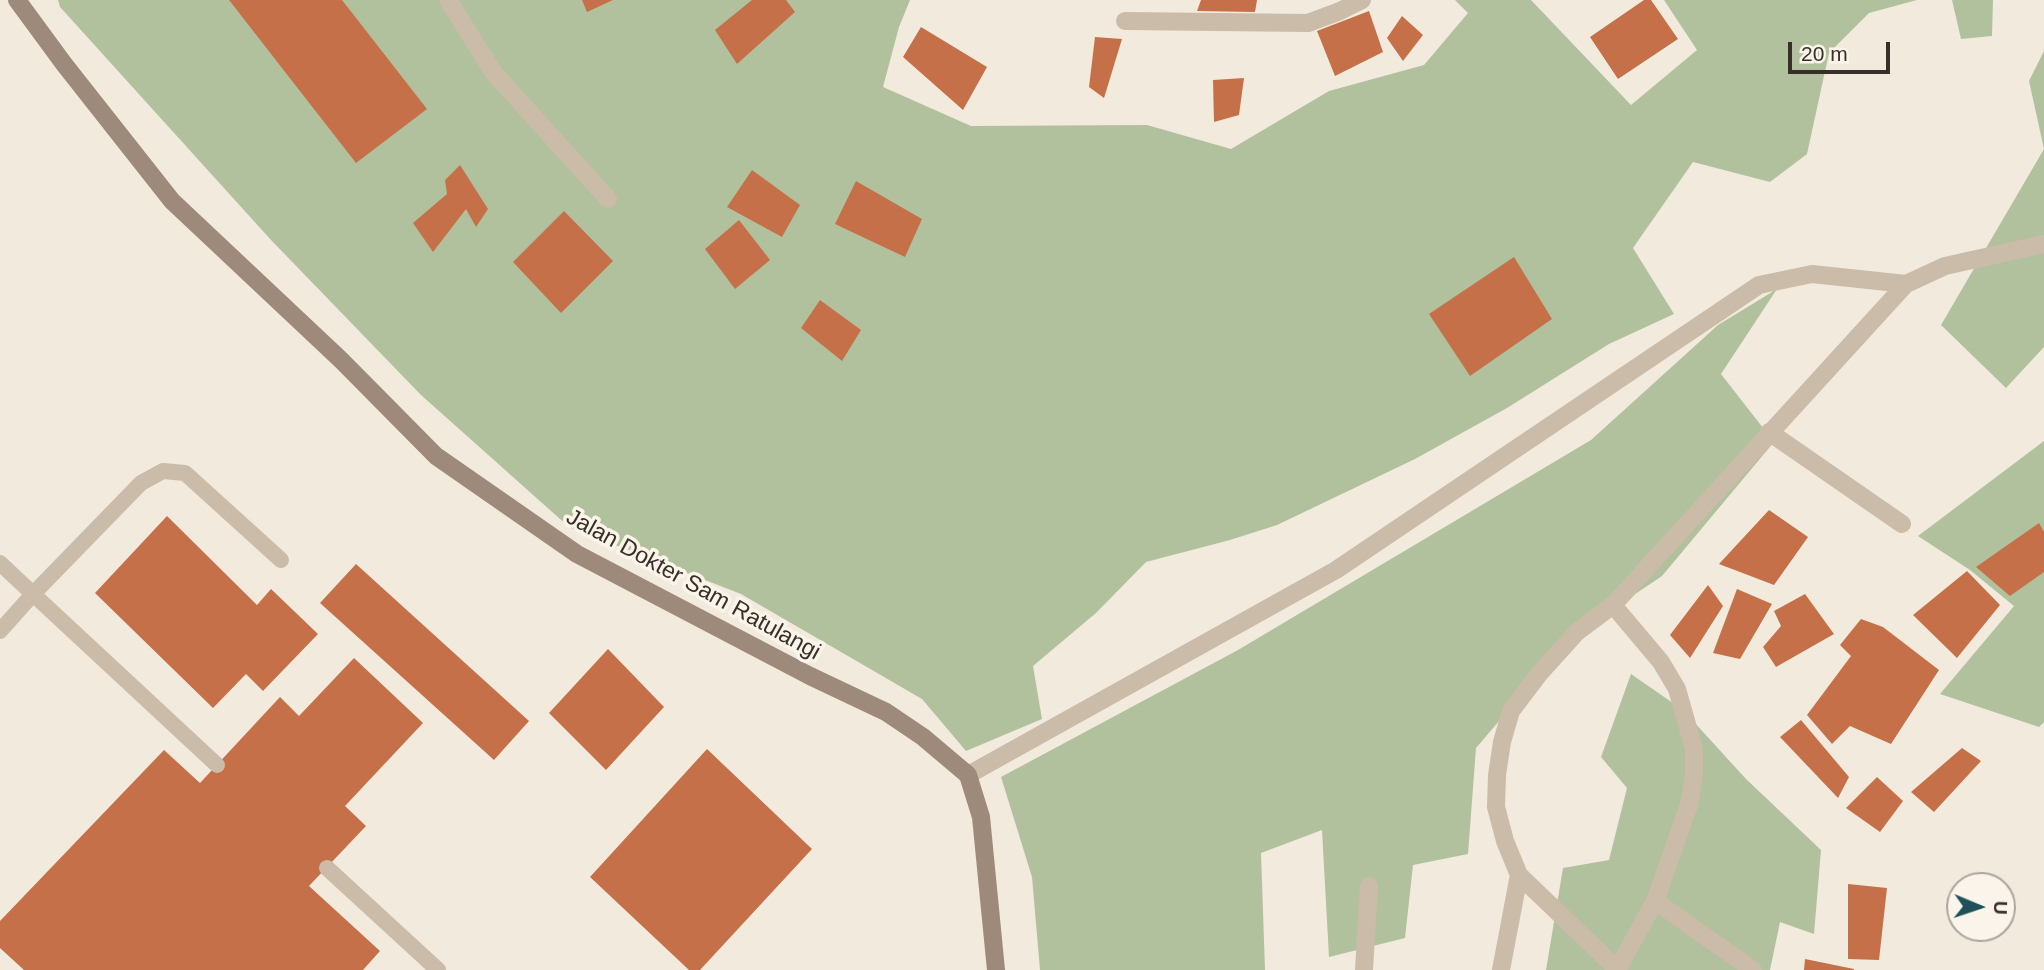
<!DOCTYPE html>
<html>
<head>
<meta charset="utf-8">
<style>
	body { margin:0 }
	#map { position:relative; width:2044px; height:970px; overflow:hidden; background:#f2eadd; font-family:Helvetica,sans-serif }
	canvas { display:block }
	.north { position:absolute; left:1946px; top:872px; width:70px; height:70px; box-sizing:border-box; background:#faf4ea; border:2px solid #aca59d; border-radius:50%; rotate:92deg; font-size:19px; font-weight:700; line-height:28px; text-align:center; color:#382f29 }
	.north::after { content:''; display:block; margin:auto; width:24px; height:32px; background:#1e5159; clip-path:polygon(50% 0,100% 100%,50% 72%,0 100%) }
	.scale { position:absolute; left:1788px; top:42px; width:102px; height:32px; box-sizing:border-box; border:4px solid #382f29; border-top:0; padding-left:9px; font-size:21px; line-height:24px; white-space:nowrap; color:#382f29; -webkit-text-stroke:5px #faf4ea; paint-order:stroke }
</style>
</head>
<body>
<div id="map">
<canvas width="2044" height="970"></canvas>
<div class="north">U</div>
<div class="scale">20 m</div>
</div>
<script>
const g = document.querySelector('canvas').getContext('2d');
g.lineJoin = 'round';
function fill(path, color) { g.fillStyle = color; g.fill(path, 'evenodd'); }
const shape = rows => new Path2D(rows.map(r => 'M' + r).join(''));
function trace(path, color, width, dash) { g.strokeStyle = color; g.lineWidth = width; g.lineCap = dash ? 'butt' : 'round'; g.setLineDash(dash || []); g.stroke(path); }
function drawText(font, color, halo, rows, align = 'center') {
  g.font = font + ' Helvetica,sans-serif'; g.lineWidth = 7; g.setLineDash([]); g.textBaseline = 'middle'; g.strokeStyle = halo; g.fillStyle = color; for (const [text, x, y, turn = 0] of rows) {
    g.save(); g.translate(x, y); g.rotate((+turn || 0) * Math.PI / 180); g.textAlign = isNaN(turn) ? turn : align; if (halo) g.strokeText(text, 0, 0); g.fillText(text, 0, 0); g.restore();
  }
}
fill(shape([
	[58,0,910,0,899,27,883,87,971,126,1147,125,1231,149,1329,91,1424,65,1468,13,1455,0,1531,0,1631,105,1697,50,1664,0,1917,0,1869,13,1829,53,1807,154,1770,182,1693,162,1633,248,1674,314,1609,344,1507,408,1415,459,1277,525,1230,540,1146,562,1096,613,1033,666,1042,719,966,751,922,699,741,594,569,527,421,395,271,240,60,7],
	[1952,0,1993,0,1992,36,1961,39],
	[2044,51,2044,347,2006,388,1941,325,2044,149,2029,81],
	[1777,289,1721,374,1774,442,1662,576,1571,637,1476,748,1468,854,1413,865,1405,938,1329,957,1322,830,1261,853,1265,970,1040,970,1032,877,1001,777,1238,650,1591,440,1718,325],
	[2044,441,2044,722,2039,727,1940,694,2014,606,1970,570,1918,536],
	[1631,674,1683,710,1746,779,1821,850,1814,934,1780,922,1770,970,1546,970,1563,868,1609,860,1627,788,1601,757]
]), '#b2c19d');
fill(shape([
	[229,0,342,0,427,109,356,163],
	[582,0,613,0,587,12],
	[752,0,786,0,795,12,737,64,715,30],
	[1201,0,1257,0,1255,12,1197,11],
	[1644,0,1651,0,1678,39,1618,79,1590,37],
	[1369,11,1383,52,1335,76,1317,31],
	[1402,16,1423,35,1403,61,1387,38],
	[921,27,987,67,963,110,903,57],
	[1095,37,1122,39,1104,98,1089,87],
	[1244,78,1239,115,1214,122,1213,80],
	[460,165,488,209,476,227,466,209,433,252,413,223,447,194,445,180],
	[752,170,800,205,782,237,727,207],
	[856,181,922,219,905,257,835,224],
	[564,211,613,261,561,313,513,262],
	[739,220,770,260,735,289,705,249],
	[1514,257,1552,319,1470,376,1429,314],
	[820,300,861,330,842,361,801,328],
	[1769,510,1808,537,1774,585,1719,564],
	[167,516,257,605,271,589,318,634,263,691,246,674,213,708,95,593],
	[2039,523,2044,532,2044,572,2010,596,1976,567],
	[356,564,529,721,494,760,320,603],
	[1967,571,2000,605,1957,658,1913,615],
	[1708,585,1723,606,1690,658,1670,635],
	[1737,589,1772,604,1740,659,1713,653],
	[1805,594,1834,634,1776,667,1763,647,1781,626,1774,611],
	[1861,619,1883,627,1939,670,1891,744,1850,726,1832,744,1807,715,1851,656,1840,645],
	[608,649,664,707,606,770,549,713],
	[354,658,423,723,345,806,366,826,309,886,380,951,363,970,24,970,0,948,0,921,164,750,200,783,280,697,299,716],
	[1801,720,1849,777,1838,798,1780,737],
	[1962,748,1981,761,1934,812,1911,792],
	[707,749,812,849,700,970,689,970,590,877],
	[1877,777,1903,801,1880,832,1846,808],
	[1848,884,1887,888,1879,960,1848,959],
	[1805,959,1854,969,1854,970,1804,970]
]), '#c57048');
trace(shape([
	[0,563,33,594,0,631],
	[217,765,33,594,141,483,163,471,185,473,281,560],
	[327,868,438,970]
]), '#cbbba9', 16);
trace(shape([
	[448,0,494,73,608,199],
	[1125,21,1308,23,1340,11,1362,0],
	[1769,432,1902,524],
	[1613,605,1661,662,1677,689,1694,749,1694,776,1689,805,1655,901,1617,970],
	[968,775,1336,570,1759,285,1812,274,1906,284],
	[1655,901,1753,970],
	[1616,968,1519,875,1505,841,1496,807,1497,775,1502,742,1511,711,1539,674,1577,632,1613,605,1906,284,1945,266,2044,244],
	[1364,970,1369,886],
	[1501,970,1519,875]
]), '#cbbba9', 18);
trace(shape([
	[17,0,64,64,172,201,341,360,436,456,577,554,810,676,886,712,923,737,968,775,981,817,996,970]
]), '#9e8a7a', 18);
drawText('23px', '#382f29', '#faf4ea', [
	["Jalan Dokter Sam Ratulangi",693,585,29]
]);
</script>
</body>
</html>
